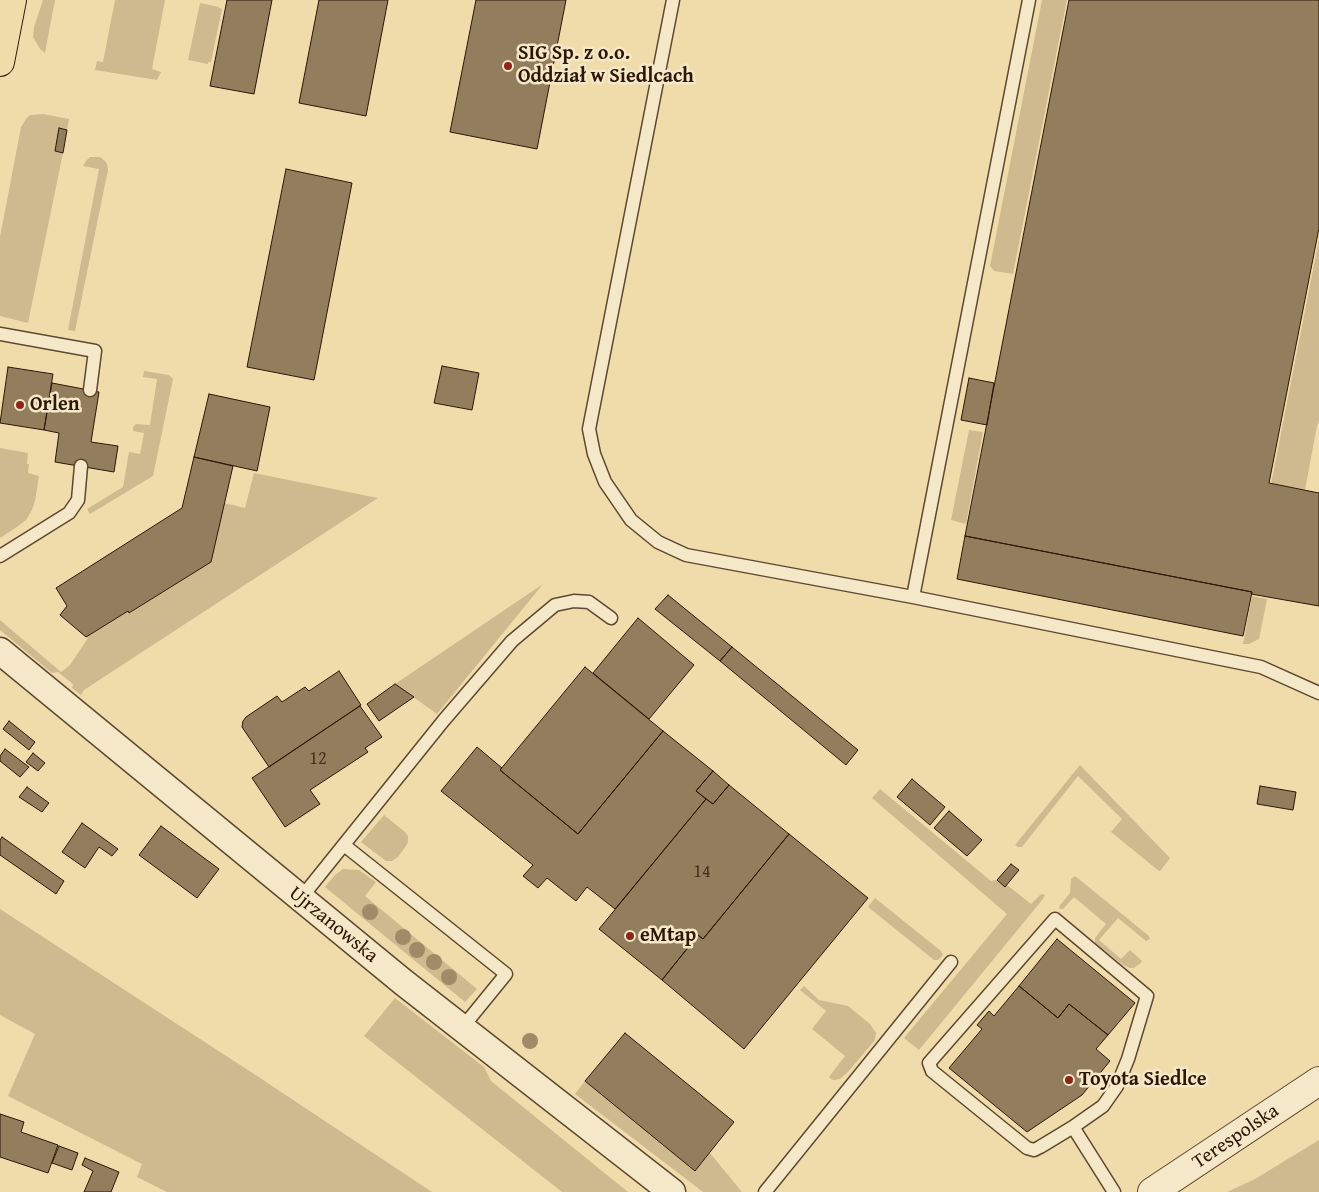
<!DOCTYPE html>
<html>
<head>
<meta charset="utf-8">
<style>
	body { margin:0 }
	canvas { display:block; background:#f0dbab }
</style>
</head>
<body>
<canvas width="1319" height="1192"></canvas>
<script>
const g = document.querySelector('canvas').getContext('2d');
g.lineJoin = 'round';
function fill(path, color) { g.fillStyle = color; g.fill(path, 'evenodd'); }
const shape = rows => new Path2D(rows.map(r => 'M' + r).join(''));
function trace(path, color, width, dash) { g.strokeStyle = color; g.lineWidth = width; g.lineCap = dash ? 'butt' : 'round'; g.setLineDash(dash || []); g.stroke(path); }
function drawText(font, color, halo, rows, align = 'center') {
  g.font = font + ' "Gentium Book Plus",serif'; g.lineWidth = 5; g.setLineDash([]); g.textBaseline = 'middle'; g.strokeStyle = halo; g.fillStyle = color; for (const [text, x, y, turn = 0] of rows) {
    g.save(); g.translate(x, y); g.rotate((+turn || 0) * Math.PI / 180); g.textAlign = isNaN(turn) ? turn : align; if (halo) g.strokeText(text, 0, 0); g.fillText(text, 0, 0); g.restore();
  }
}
fill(shape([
	[43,0,55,0,45,53,40,49,33,37,34,27],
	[115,0,165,0,152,69,161,72,157,80,95,70,97,61,103,62],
	[1042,0,1067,0,1013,274,994,271,990,266],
	[200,3,219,7,219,8,222,9,211,62,208,62,208,64,188,60],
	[43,114,69,119,67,130,59,128,55,151,63,153,28,323,0,316,0,237,21,127,26,119,30,115],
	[90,157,100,157,104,160,107,164,108,170,75,331,68,330,99,169,83,166,86,161],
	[1319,239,1319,421,1317,426,1305,490,1271,484],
	[144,371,169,375,173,379,153,476,90,514,87,509,123,487,129,452,140,454,144,433,133,431,133,427,136,424,150,425,157,379,143,377],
	[969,430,983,432,966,524,951,520],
	[0,448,28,453,27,464,29,464,28,473,39,476,35,501,32,510,26,520,18,526,0,538],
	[254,473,378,498,84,690,81,695,72,688,73,684,58,672,52,673,0,630,0,620,61,672,70,665,88,638,86,637,128,611,130,613,211,562,224,503,245,508],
	[543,584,437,714,395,684],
	[1252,596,1267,599,1259,639,1249,644,1243,644],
	[1080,765,1170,858,1161,870,1159,871,1111,832,1122,819,1078,776,1022,847,1018,847,1015,845],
	[880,789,991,881,997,880,1005,887,1007,885,1031,904,1041,894,1045,895,1043,899,919,1050,904,1038,1007,914,872,798],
	[384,815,405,832,408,836,408,842,406,846,398,857,392,861,386,861,361,842],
	[343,869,359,870,376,882,365,896,477,989,465,1002,325,887,335,875],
	[1075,876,1149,936,1150,939,1146,941,1118,918,1099,940,1121,959,1130,950,1142,961,1141,963,1138,965,1134,968,1130,968,1123,965,1095,943,1095,938,1106,924,1074,897,1063,909,1060,909,1059,907,1061,904,1070,893,1071,879],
	[875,898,941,951,943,955,938,960,934,960,868,907],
	[0,909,254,1074,432,1192,167,1192,137,1177,142,1164,8,1096,35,1034,0,1015],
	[804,986,819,1000,848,1006,870,1024,876,1033,875,1040,848,1072,840,1079,834,1080,831,1079,829,1077,845,1056,812,1029,826,1011,800,990],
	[395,998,484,1067,491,1081,628,1192,562,1192,364,1036],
	[585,1081,695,1171,710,1153,742,1192,703,1192,575,1094],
	[1319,1140,1319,1192,1227,1192,1255,1179]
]), '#cfba8f');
const building = shape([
	[227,0,272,0,254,94,210,86,227,0],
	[319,0,388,0,366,116,299,103,319,0],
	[476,0,566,0,537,149,450,132,476,0],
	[1069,0,1319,0,1319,228,1269,483,1319,493,1319,606,1251,594,1252,592,965,536,1069,0],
	[59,128,67,130,63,153,55,151,59,128],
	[286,169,352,183,314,380,247,367,286,169],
	[442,366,479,373,472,410,434,403,442,366],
	[8,367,53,374,44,430,0,423,8,367],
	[969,378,994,383,987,425,961,420,969,378],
	[52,383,99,392,91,442,118,446,114,472,55,462,59,433,44,430,52,383],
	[209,394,270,407,257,471,194,457,209,394],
	[194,457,233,466,211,562,129,613,128,611,86,637,60,615,67,606,56,588,182,508,194,457],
	[965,536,1252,592,1243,636,957,579,965,536],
	[668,595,732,647,720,661,655,609,668,595],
	[638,618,694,665,649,719,593,673,638,618],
	[732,647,858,750,846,765,720,661,732,647],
	[585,667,663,731,578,834,500,770,585,667],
	[339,671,361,705,269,767,242,727,243,721,246,717,277,696,282,702,305,687,309,691,339,671],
	[395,684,414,697,379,721,367,704,395,684],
	[360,706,382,737,365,748,368,752,310,790,320,804,285,827,252,778,360,706],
	[9,721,35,742,29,750,3,729,9,721],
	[663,731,713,771,696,791,706,799,615,909,587,887,576,901,547,878,538,888,523,876,533,865,441,791,477,747,502,768,500,770,578,834,663,731],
	[5,749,29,767,20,777,0,761,0,756,5,749],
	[33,753,45,763,38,771,26,762,33,753],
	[713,771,729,785,713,804,696,791,713,771],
	[912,779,945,807,930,825,897,797,912,779],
	[729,785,789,834,703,939,698,935,662,980,599,929,706,799,713,804,729,785],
	[1260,786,1296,792,1293,810,1257,804,1260,786],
	[27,787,49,803,42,812,19,797,27,787],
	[949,811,982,840,967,856,934,828,949,811],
	[82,823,118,849,112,856,99,847,85,868,62,852,82,823],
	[161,826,219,869,197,898,139,855,161,826],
	[789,834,868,898,744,1049,662,980,698,935,703,939,789,834],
	[2,837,64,881,56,894,0,855,0,840,2,837],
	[1011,864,1019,870,1005,887,997,880,1011,864],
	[1057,939,1135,1003,1108,1035,1069,1004,1058,1018,1019,986,1057,939],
	[1019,986,1058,1018,1069,1004,1108,1035,1096,1049,1110,1061,1082,1095,1027,1132,949,1068,982,1029,977,1025,989,1011,994,1016,1019,986],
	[625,1033,734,1122,695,1171,585,1081,625,1033],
	[0,1114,24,1122,21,1132,58,1145,48,1173,0,1157,0,1114],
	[59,1146,78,1153,72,1170,52,1163,59,1146],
	[85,1158,119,1172,111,1192,84,1192,93,1171,82,1165,85,1158]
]);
fill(building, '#927d5c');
trace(building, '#2d1706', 1);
const service = shape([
	[673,0,589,429,594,454,605,482,631,520,658,542,686,555,913,597,1261,667,1319,693],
	[0,334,95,351,90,390],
	[0,556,69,513,78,500,81,466],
	[913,597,1029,0],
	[344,845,506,974,462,1028],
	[301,898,444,720,512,641,555,605,574,601,589,602,611,618],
	[1055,919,1147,996,1128,1059,1117,1086,1103,1106,1073,1127,1040,1147,1034,1150,1027,1148,932,1071,929,1063,1055,919],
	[1073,1127,1114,1192],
	[765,1192,951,962]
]);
const minor = shape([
	[0,651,403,982,672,1192]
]);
const tertiary = shape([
	[1152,1192,1319,1081]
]);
const primary = shape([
	[0,62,12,0]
]);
trace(service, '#5e482f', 15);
trace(minor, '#5e482f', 29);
trace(tertiary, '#5e482f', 30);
trace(primary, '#2d1706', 30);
trace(service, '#f5e8c8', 12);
trace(minor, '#f5e8c8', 26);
trace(tertiary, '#f5e8c8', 28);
trace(primary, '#f0dbab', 28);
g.fillStyle = '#a08a67';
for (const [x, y] of [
	[370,912],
	[403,937],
	[417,950],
	[434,962],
	[449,977],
	[530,1041]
]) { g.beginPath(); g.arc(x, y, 8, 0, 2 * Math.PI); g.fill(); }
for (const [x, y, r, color] of [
	[508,66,5,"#8f2418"],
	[20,405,5,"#8f2418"],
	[630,936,5,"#8f2418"],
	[1069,1080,5,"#8f2418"]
]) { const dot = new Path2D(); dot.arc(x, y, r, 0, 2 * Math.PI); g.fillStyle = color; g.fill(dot); trace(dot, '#f5e8c8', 2); }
drawText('18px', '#46301c', null, [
	["12",318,759],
	["14",702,872]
]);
drawText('bold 20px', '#2d1706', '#f5e8c8', [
	["SIG Sp. z o.o.",518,54],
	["Oddział w Siedlcach",518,77],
	["Orlen",30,405],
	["eMtap",640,936],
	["Toyota Siedlce",1079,1080]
], 'left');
drawText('20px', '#2d1706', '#f5e8c8', [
	["Ujrzanowska",333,925,39],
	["Terespolska",1236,1137,-34]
]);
</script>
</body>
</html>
